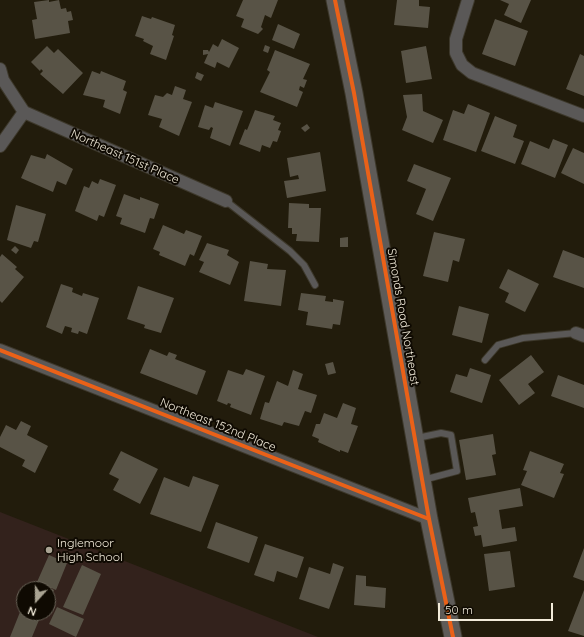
<!DOCTYPE html>
<html>
<head>
<meta charset="utf-8">
<style>
	body { margin:0 }
	#map { position:relative; width:584px; height:637px; overflow:hidden; background:#221c0c; font-family:Quicksand,sans-serif }
	canvas { display:block }
	.north { position:absolute; left:16px; top:581px; width:40px; height:40px; box-sizing:border-box; background:#0f0a02; border:1px solid #6a6458; border-radius:50%; rotate:201deg; font-size:11px; font-weight:700; line-height:16px; text-align:center; color:#f2ebda }
	.north::after { content:''; display:block; margin:auto; width:14px; height:18px; background:#a9a392; clip-path:polygon(50% 0,100% 100%,50% 72%,0 100%) }
	.scale { position:absolute; left:438px; top:603px; width:115px; height:18px; box-sizing:border-box; border:2px solid #f2ebda; border-top:0; padding-left:5px; font-size:12px; line-height:14px; white-space:nowrap; color:#f2ebda; -webkit-text-stroke:3px #0f0a02; paint-order:stroke }
</style>
</head>
<body>
<div id="map">
<canvas width="584" height="637"></canvas>
<div class="north">N</div>
<div class="scale">50 m</div>
</div>
<script>
const g = document.querySelector('canvas').getContext('2d');
g.lineJoin = 'round';
function fill(path, color) { g.fillStyle = color; g.fill(path, 'evenodd'); }
const shape = rows => new Path2D(rows.map(r => 'M' + r).join(''));
function trace(path, color, width, dash) { g.strokeStyle = color; g.lineWidth = width; g.lineCap = dash ? 'butt' : 'round'; g.setLineDash(dash || []); g.stroke(path); }
function drawText(font, color, halo, rows, align = 'center') {
  g.font = font + ' Quicksand,sans-serif'; g.lineWidth = 4; g.setLineDash([]); g.textBaseline = 'middle'; g.strokeStyle = halo; g.fillStyle = color; for (const [text, x, y, turn = 0] of rows) {
    g.save(); g.translate(x, y); g.rotate((+turn || 0) * Math.PI / 180); g.textAlign = isNaN(turn) ? turn : align; if (halo) g.strokeText(text, 0, 0); g.fillText(text, 0, 0); g.restore();
  }
}
fill(shape([
	[0,512,318,637,0,637],
	[24,589,48,589,48,613,24,613]
]), '#33221c');
fill(shape([
	[49,0,49,2,59,0,61,9,66,8,67,12,71,11,73,20,68,21,70,33,35,39,32,20,37,19,34,2],
	[243,0,278,0,271,18,265,15,261,27,263,29,258,34,241,27,244,19,236,16],
	[397,0,419,0,419,6,430,7,428,28,394,25],
	[500,0,531,0,521,23,504,15,509,4],
	[142,16,151,19,152,17,175,25,172,35,174,36,166,60,150,54,153,46,143,41,144,39,135,36],
	[495,19,528,31,515,66,482,54],
	[278,24,300,34,294,49,272,40],
	[222,39,239,48,229,68,217,62,215,68,204,63,208,54,203,55,203,50,208,50,209,52,213,44,218,47],
	[265,45,270,47,268,53,263,51],
	[47,46,54,53,58,49,83,73,63,94,40,74,43,71,41,69,40,71,31,62],
	[426,46,432,79,406,83,401,51],
	[275,50,310,64,303,79,307,80,304,88,300,86,299,90,303,92,297,107,260,92,270,72,267,70],
	[580,54,584,56,584,96,566,89],
	[92,71,100,74,101,71,126,81,123,90,127,92,120,114,103,107,105,100,83,95],
	[197,72,204,75,201,81,195,78],
	[175,86,186,90,183,99,192,102,179,136,159,127,162,119,148,115,155,95,163,97,167,93,172,95],
	[422,94,423,111,443,120,433,143,402,130,407,117,403,95],
	[215,102,243,111,230,146,210,138,213,128,211,127,209,130,198,127,205,105,213,108],
	[468,104,490,113,476,152,443,140,453,110,464,114],
	[255,110,275,116,273,120,281,123,278,130,281,131,277,142,273,141,270,148,262,145,260,152,239,144,245,129,247,130],
	[495,116,517,125,513,137,524,141,515,164,481,151],
	[307,124,310,128,305,132,301,128],
	[553,139,568,145,555,178,521,164,530,141,549,149],
	[573,148,584,153,584,184,561,173],
	[320,152,326,191,287,198,284,181,299,179,298,175,290,177,287,158],
	[47,154,73,169,66,185,57,181,53,192,21,178,31,155,45,159],
	[414,164,451,178,433,221,416,214,426,189,407,181],
	[100,179,116,185,104,217,99,215,97,221,75,211,84,186,89,188,92,181,98,184],
	[124,194,140,200,140,197,159,204,154,219,150,218,145,233,120,224,122,218,116,216],
	[289,203,309,204,309,208,321,208,319,242,296,241,297,234,292,234,292,228,288,228],
	[16,205,46,214,38,242,34,241,31,248,7,240],
	[163,225,184,234,186,230,202,236,194,256,190,254,185,266,159,255,160,252,153,249],
	[434,232,465,239,459,262,453,260,448,282,423,276],
	[348,237,348,247,340,247,340,238],
	[207,243,229,250,227,255,239,262,230,285,199,272,204,262,199,260],
	[15,246,19,250,16,254,11,250],
	[563,250,584,258,584,288,553,277],
	[2,254,17,267,15,269,24,277,2,303,0,301,0,257],
	[250,261,268,264,267,269,286,270,281,306,244,301],
	[508,269,539,284,525,312,505,302,509,293,499,288],
	[61,284,73,288,72,292,82,296,83,293,99,298,87,334,79,331,78,334,71,332,72,328,65,326,62,334,46,327],
	[138,286,174,298,161,333,144,328,145,325,127,319],
	[301,293,326,296,325,301,333,302,333,299,344,301,340,325,333,324,332,329,306,325,308,312,298,310],
	[459,306,489,314,482,343,452,335],
	[150,349,167,356,169,352,177,355,175,359,206,371,197,395,140,373],
	[531,355,544,372,528,384,535,393,519,405,499,380],
	[333,362,336,373,328,375,325,364],
	[470,368,491,375,482,403,450,392,456,374,467,377],
	[246,369,265,376,251,415,230,407,231,404,228,403,227,405,217,401,228,370,243,375],
	[293,370,303,374,298,389,317,395,311,413,305,411,299,426,284,422,282,426,260,419,265,402,269,403,277,381,288,386],
	[558,375,584,385,584,408,551,396],
	[343,403,356,408,351,424,358,426,348,453,340,450,340,452,318,442,319,439,312,436,316,424,320,424,324,413,337,418],
	[21,421,31,426,27,435,48,446,35,473,22,466,25,460,0,447,0,437,6,425,16,430],
	[493,434,496,454,492,455,496,475,466,480,459,440],
	[121,451,158,469,140,504,113,490,119,479,109,474],
	[530,451,564,464,560,473,564,474,554,498,521,485,527,471,523,470],
	[193,476,219,485,201,532,150,514,164,477,189,487],
	[520,488,523,506,499,510,502,529,515,527,517,541,483,547,481,535,475,536,473,527,478,526,475,512,471,513,468,498],
	[216,522,258,537,249,563,207,548],
	[265,544,304,557,297,578,277,571,274,582,254,575],
	[584,548,584,581,573,577],
	[510,551,515,587,489,591,484,554],
	[49,555,67,563,56,590,37,582],
	[333,563,344,567,329,609,299,599,309,567,330,574],
	[82,565,101,574,83,615,63,607],
	[356,575,366,576,366,586,386,588,385,608,354,605],
	[35,582,54,590,48,604,48,589,32,589],
	[584,590,584,636,568,631],
	[57,607,84,619,76,637,49,624],
	[20,612,39,620,32,637,10,637]
]), '#585346');
const lane = shape([
	[226,201,290,251,304,265,315,285],
	[485,360,498,345,523,338,576,333],
	[417,438,441,433,451,435,457,471,423,480]
]);
const street = shape([
	[468,0,456,39,456,53,462,65,472,73,584,116],
	[0,69,3,80,24,112,0,146],
	[24,112,226,201],
	[576,333,584,336],
	[0,350,429,519]
]);
const secondary = shape([
	[335,0,354,93,429,519,453,637]
]);
trace(lane, '#3d382b', 8);
trace(street, '#3d382b', 14);
trace(secondary, '#3d382b', 19);
trace(lane, '#5a5857', 6);
trace(street, '#5a5857', 12);
trace(secondary, '#5e5b58', 17);
trace(shape([
	[335,0,354,93,429,519,453,637],
	[0,350,429,519]
]), '#ea6118', 4);
for (const [x, y, r, color] of [
	[49,550,4,"#a9a392"]
]) { const dot = new Path2D(); dot.arc(x, y, r, 0, 2 * Math.PI); g.fillStyle = color; g.fill(dot); trace(dot, '#0f0a02', 1.5); }
drawText('12px', '#f2ebda', '#0f0a02', [
	["Northeast 151st Place",125,157,24],
	["Simonds Road Northeast",403,317,80],
	["Northeast 152nd Place",218,425,22]
]);
drawText('12px', '#f2ebda', '#0f0a02', [
	["Inglemoor",57,543],
	["High School",57,557]
], 'left');
</script>
</body>
</html>
